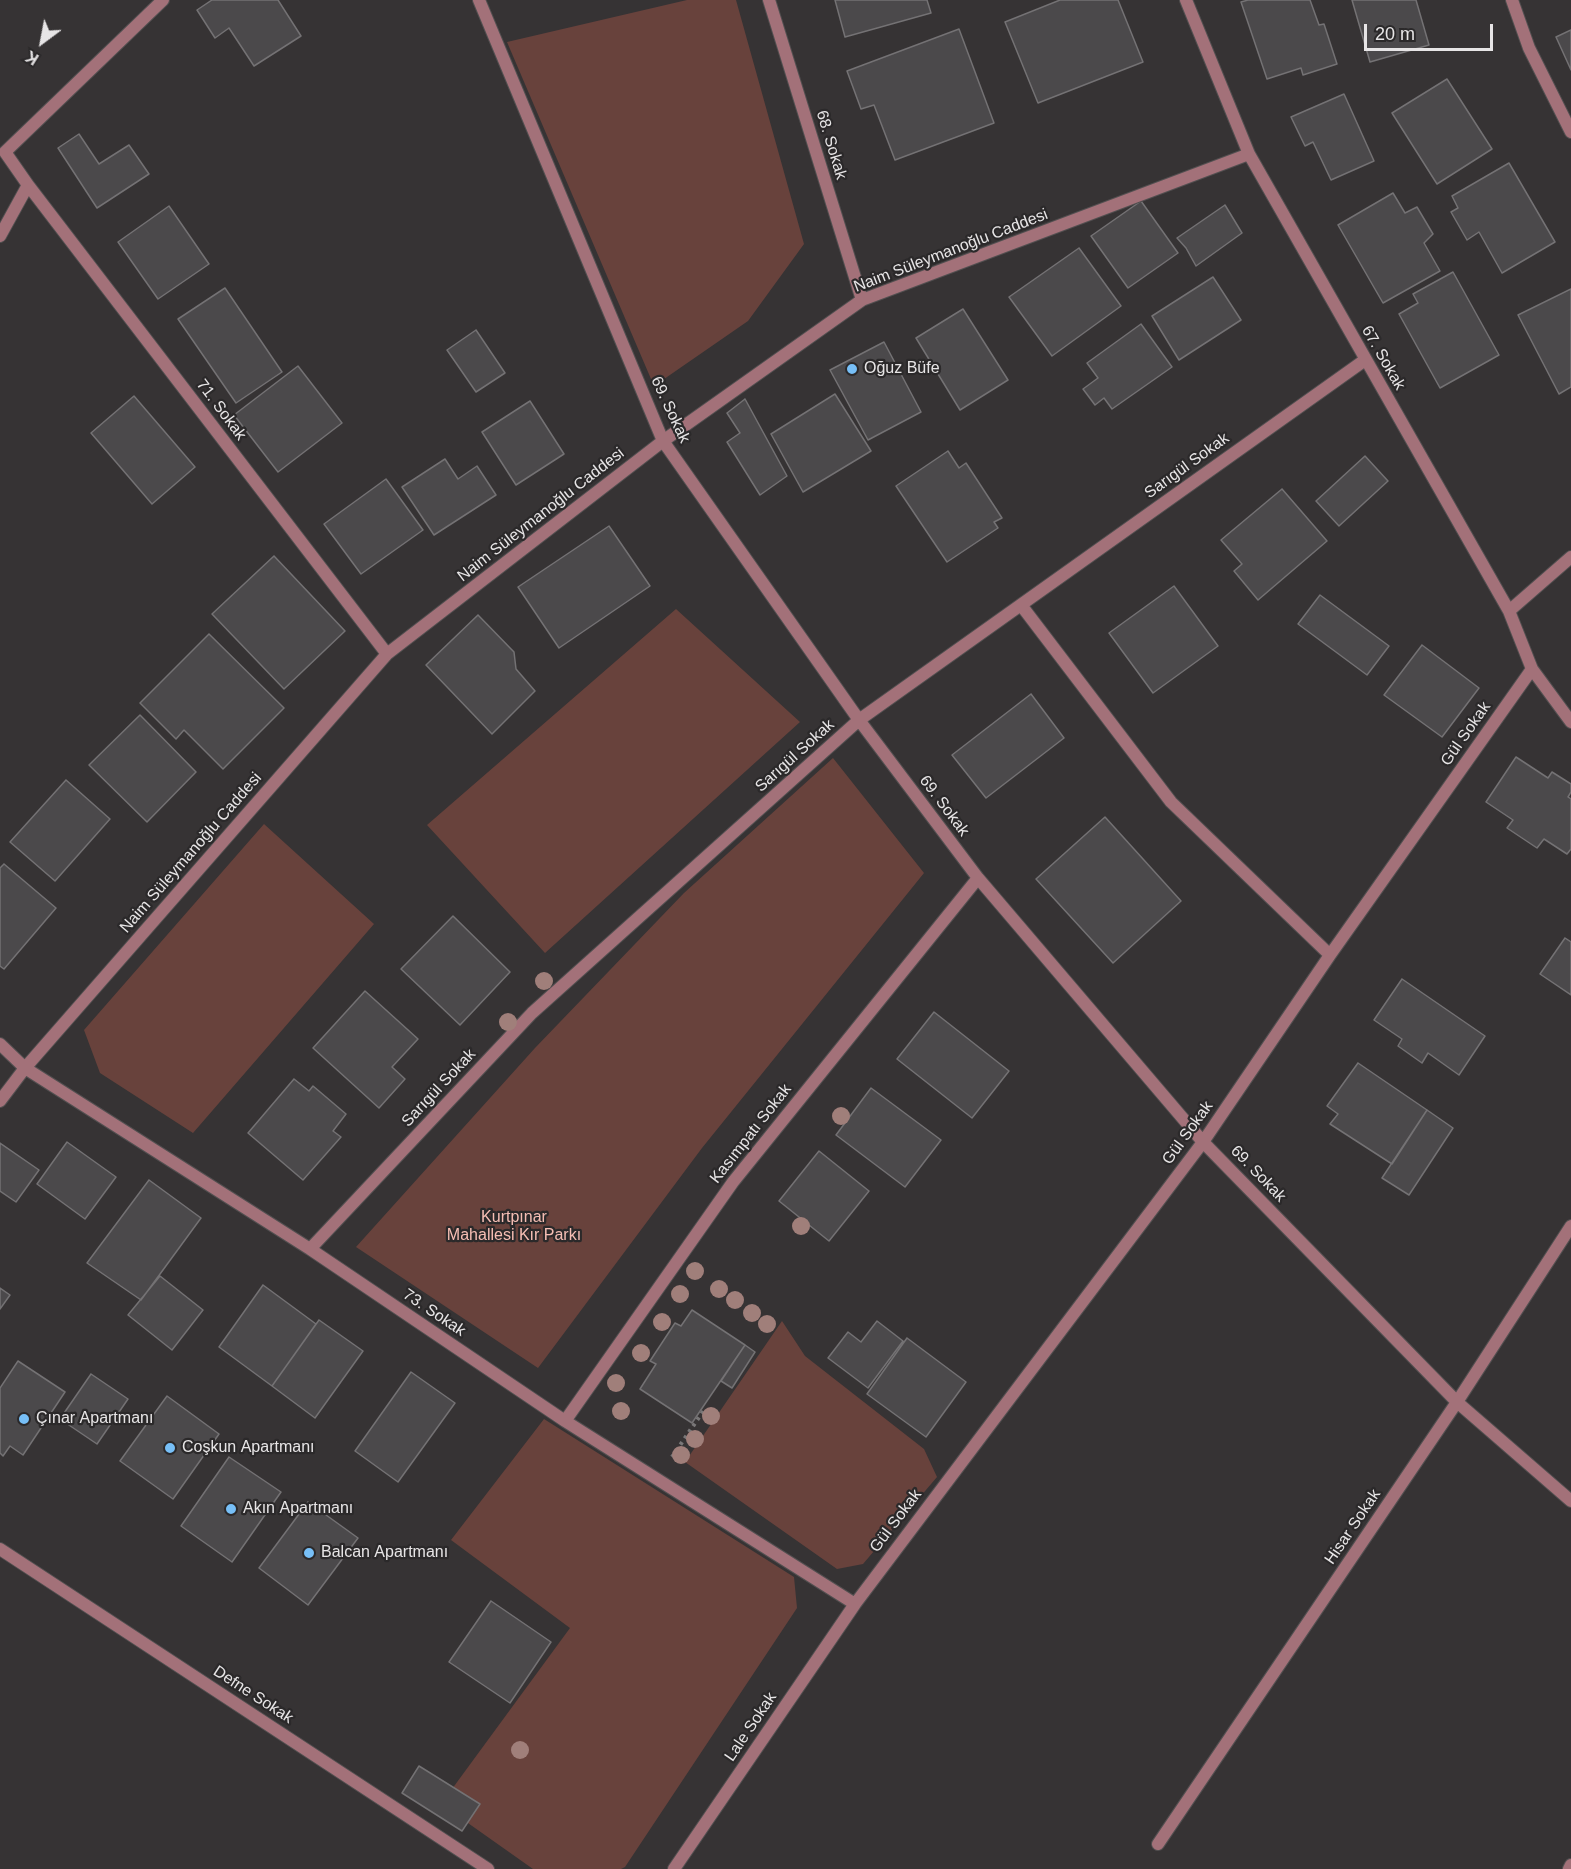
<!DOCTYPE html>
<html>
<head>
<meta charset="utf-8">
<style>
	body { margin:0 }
	#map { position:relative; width:1571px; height:1869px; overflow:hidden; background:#363334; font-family:Helvetica,sans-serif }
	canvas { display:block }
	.north { position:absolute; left:12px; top:12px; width:60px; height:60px; -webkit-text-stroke:4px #2b292a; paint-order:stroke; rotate:212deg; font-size:16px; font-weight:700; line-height:24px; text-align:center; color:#e7e5e6 }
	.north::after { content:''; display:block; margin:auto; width:21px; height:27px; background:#e7e5e6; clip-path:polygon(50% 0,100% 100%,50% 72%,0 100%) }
	.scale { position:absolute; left:1364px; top:24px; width:129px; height:27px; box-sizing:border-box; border:3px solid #e7e5e6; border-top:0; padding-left:8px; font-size:18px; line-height:21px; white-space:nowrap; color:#e7e5e6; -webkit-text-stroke:4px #2b292a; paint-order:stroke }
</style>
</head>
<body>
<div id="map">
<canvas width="1571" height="1869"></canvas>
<div class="north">K</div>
<div class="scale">20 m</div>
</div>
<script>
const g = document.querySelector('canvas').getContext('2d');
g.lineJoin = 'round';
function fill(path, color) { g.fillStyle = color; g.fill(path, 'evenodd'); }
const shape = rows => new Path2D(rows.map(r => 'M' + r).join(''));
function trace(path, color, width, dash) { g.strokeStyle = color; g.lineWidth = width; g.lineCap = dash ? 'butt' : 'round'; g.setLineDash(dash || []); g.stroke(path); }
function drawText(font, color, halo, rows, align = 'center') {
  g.font = font + ' Helvetica,sans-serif'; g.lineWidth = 4.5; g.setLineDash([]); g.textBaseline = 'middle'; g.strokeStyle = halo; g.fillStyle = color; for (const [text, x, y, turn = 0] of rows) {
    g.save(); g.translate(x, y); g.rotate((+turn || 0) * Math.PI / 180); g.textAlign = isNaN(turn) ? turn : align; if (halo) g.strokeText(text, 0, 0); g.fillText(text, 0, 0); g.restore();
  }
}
fill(shape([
	[687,0,736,0,804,244,748,321,654,386,507,42],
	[676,609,800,722,545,953,427,825],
	[833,758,924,873,702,1148,538,1368,356,1247,535,1048,684,893],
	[264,824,374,924,193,1133,100,1073,84,1030],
	[782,1321,805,1356,924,1449,937,1477,863,1564,837,1569,685,1462],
	[544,1419,794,1577,797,1608,625,1867,621,1869,533,1869,441,1804,570,1628,451,1540]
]), '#68423c');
const building = shape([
	[212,0,278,0,301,36,254,66,229,28,215,38,197,10,212,0],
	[835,0,927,0,931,13,845,37,835,0],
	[1060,0,1118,0,1143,62,1038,103,1005,22,1060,0],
	[1248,0,1310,0,1319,25,1324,24,1337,64,1303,75,1301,68,1267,79,1241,2,1248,0],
	[1352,0,1416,0,1429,45,1370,62,1352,0],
	[959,29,994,123,895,160,874,105,861,109,847,71,959,29],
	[1571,30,1571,70,1556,37,1571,30],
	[1447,79,1492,149,1437,184,1392,113,1447,79],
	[1344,94,1374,161,1331,180,1313,142,1305,146,1291,117,1344,94],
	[79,134,99,164,129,145,149,174,97,208,58,148,79,134],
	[1509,163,1555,242,1502,273,1479,232,1467,240,1451,212,1458,208,1452,196,1509,163],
	[1393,193,1405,213,1417,207,1433,234,1424,243,1440,271,1383,303,1338,225,1393,193],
	[1141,201,1178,253,1128,288,1091,236,1141,201],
	[1225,205,1242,233,1196,266,1186,248,1177,238,1225,205],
	[169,206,209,264,158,299,118,242,169,206],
	[1079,248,1121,306,1052,356,1009,297,1079,248],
	[1453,272,1499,355,1440,388,1399,314,1418,303,1413,294,1453,272],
	[1213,277,1241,320,1179,360,1152,316,1213,277],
	[225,288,282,372,236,403,178,319,225,288],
	[1571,289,1571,387,1559,394,1518,315,1571,289],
	[963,309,1008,380,960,410,916,338,963,309],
	[1141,324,1172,367,1112,409,1104,398,1095,405,1083,389,1098,378,1087,363,1141,324],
	[476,330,505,373,476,392,447,350,476,330],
	[884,342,921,412,868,440,830,370,884,342],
	[298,366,342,423,278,472,234,415,298,366],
	[835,394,871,451,803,492,771,434,835,394],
	[134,396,195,467,152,504,91,433,134,396],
	[745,399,787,476,760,495,727,442,740,433,727,413,745,399],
	[530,401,564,454,516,485,482,432,530,401],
	[948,451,959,468,966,463,1002,518,994,522,998,528,947,562,896,486,948,451],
	[1365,456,1388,481,1339,526,1316,501,1365,456],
	[445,459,458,479,477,466,496,495,434,535,402,487,445,459],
	[386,479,423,530,361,574,324,524,386,479],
	[1282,489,1327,541,1258,600,1234,571,1242,564,1221,540,1282,489],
	[609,526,650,586,559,648,518,587,609,526],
	[274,556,345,631,284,689,212,614,274,556],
	[1174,586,1218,646,1153,693,1109,633,1174,586],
	[1320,595,1389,646,1367,675,1298,624,1320,595],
	[478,615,514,652,516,669,535,691,492,734,426,665,478,615],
	[209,634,284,708,223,769,184,730,176,739,140,703,209,634],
	[1422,645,1479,688,1442,737,1384,695,1422,645],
	[1031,694,1064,738,986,798,952,755,1031,694],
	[140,715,196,772,147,822,89,765,140,715],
	[1516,757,1548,778,1552,772,1571,784,1571,792,1568,797,1571,799,1571,849,1567,854,1544,839,1537,848,1507,828,1513,820,1486,802,1516,757],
	[66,780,110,819,55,881,10,842,66,780],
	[1105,817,1181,901,1113,963,1036,879,1105,817],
	[4,864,56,908,4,969,0,966,0,868,4,864],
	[453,916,510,972,460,1025,401,969,453,916],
	[1565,938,1571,942,1571,995,1540,974,1565,938],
	[1402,979,1485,1036,1459,1075,1428,1053,1422,1063,1398,1046,1402,1039,1374,1020,1402,979],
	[365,991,418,1039,392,1067,405,1079,379,1108,313,1048,365,991],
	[934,1012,1009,1071,972,1118,897,1059,934,1012],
	[1358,1063,1427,1110,1392,1164,1330,1124,1338,1114,1327,1106,1358,1063],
	[294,1079,309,1091,313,1086,346,1114,333,1131,341,1137,303,1180,248,1133,294,1079],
	[871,1088,941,1140,905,1187,836,1135,871,1088],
	[1427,1110,1453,1128,1409,1195,1382,1178,1427,1110],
	[67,1142,116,1177,85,1219,37,1184,67,1142],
	[0,1143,39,1170,16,1202,0,1191,0,1143],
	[819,1151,869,1191,829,1241,779,1201,819,1151],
	[149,1180,201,1218,141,1300,87,1263,149,1180],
	[160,1276,203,1310,172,1350,128,1315,160,1276],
	[263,1285,316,1324,272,1386,219,1347,263,1285],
	[0,1288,10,1295,0,1309,0,1288],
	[692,1310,745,1345,692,1423,640,1389,656,1364,650,1361,675,1323,681,1326,692,1310],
	[319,1320,363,1351,315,1418,272,1386,319,1320],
	[877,1321,903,1341,868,1388,828,1358,848,1332,861,1342,877,1321],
	[907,1338,966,1382,926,1437,867,1394,907,1338],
	[745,1345,755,1352,732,1388,721,1381,745,1345],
	[18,1361,65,1392,23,1455,10,1446,3,1456,0,1453,0,1388,18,1361],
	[411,1372,455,1403,398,1482,355,1451,411,1372],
	[91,1374,128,1399,97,1444,60,1419,91,1374],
	[167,1396,219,1434,173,1499,120,1461,167,1396],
	[229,1457,281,1492,232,1562,181,1526,229,1457],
	[308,1502,358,1538,308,1605,259,1568,308,1502],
	[491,1601,551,1642,510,1703,449,1662,491,1601],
	[419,1766,480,1804,462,1831,402,1793,419,1766]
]);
fill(building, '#4b494b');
trace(building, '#747274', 1.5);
const street = shape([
	[479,0,663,441,859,720,978,878,1203,1142,1457,1402,1571,1501],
	[769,0,862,300],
	[1186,0,1249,154,1509,611,1532,669,1571,722],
	[1512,0,1529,48,1571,132],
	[28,185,387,654],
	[0,236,28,185,5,152,163,0],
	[1021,605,1171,802,1330,955],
	[1509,611,1571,557],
	[0,1044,25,1068,310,1249,565,1421,855,1604],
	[0,1101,25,1068,387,654,663,441,862,300,1249,154],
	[310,1249,532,1013,859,720,1365,360],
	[565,1421,733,1182,978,878],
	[0,1549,488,1869],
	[1158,1844,1457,1402,1571,1226],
	[674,1869,855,1604,1203,1142,1330,955,1532,669],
	[1569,1869,1571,1865]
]);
trace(street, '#524f50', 14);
trace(shape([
	[672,1457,704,1410]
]), '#797778', 4, [3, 4.5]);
trace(street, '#a37179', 12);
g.fillStyle = '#a07f7a';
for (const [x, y] of [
	[544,981],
	[508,1022],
	[841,1116],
	[801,1226],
	[695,1271],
	[719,1289],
	[680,1294],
	[735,1300],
	[752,1313],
	[662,1322],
	[767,1324],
	[641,1353],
	[616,1383],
	[621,1411],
	[711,1416],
	[695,1439],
	[681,1455],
	[520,1750]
]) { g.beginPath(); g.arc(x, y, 9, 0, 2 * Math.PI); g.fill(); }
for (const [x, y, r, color] of [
	[852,369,6,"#77bff7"],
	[24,1419,6,"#77bff7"],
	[170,1448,6,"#77bff7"],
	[231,1509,6,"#77bff7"],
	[309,1553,6,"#77bff7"]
]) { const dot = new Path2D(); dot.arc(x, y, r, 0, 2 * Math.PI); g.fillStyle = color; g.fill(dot); trace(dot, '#2b292a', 2); }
drawText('16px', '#e7e5e6', '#2b292a', [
	["68. Sokak",831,145,73],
	["Naim Süleymanoğlu Caddesi",951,251,-21],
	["67. Sokak",1383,358,60],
	["71. Sokak",221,410,53],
	["69. Sokak",670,410,65],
	["Sarıgül Sokak",1187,466,-36],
	["Naim Süleymanoğlu Caddesi",541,515,-38],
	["Gül Sokak",1466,734,-55],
	["Sarıgül Sokak",795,756,-42],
	["69. Sokak",944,806,53],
	["Naim Süleymanoğlu Caddesi",191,853,-49],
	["Sarıgül Sokak",439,1088,-47],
	["Gül Sokak",1188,1133,-54],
	["Kasımpatı Sokak",751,1134,-52],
	["69. Sokak",1258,1174,46],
	["73. Sokak",434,1313,34],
	["Gül Sokak",896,1521,-53],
	["Hisar Sokak",1353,1527,-56],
	["Defne Sokak",253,1695,33],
	["Lale Sokak",751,1727,-56]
]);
drawText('16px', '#e7e5e6', '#2b292a', [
	["Oğuz Büfe",864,369],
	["Çınar Apartmanı",36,1419],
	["Coşkun Apartmanı",182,1448],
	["Akın Apartmanı",243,1509],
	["Balcan Apartmanı",321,1553]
], 'left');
drawText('16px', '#f6beb4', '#2b292a', [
	["Kurtpınar",514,1218],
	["Mahallesi Kır Parkı",514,1236]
]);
</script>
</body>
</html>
